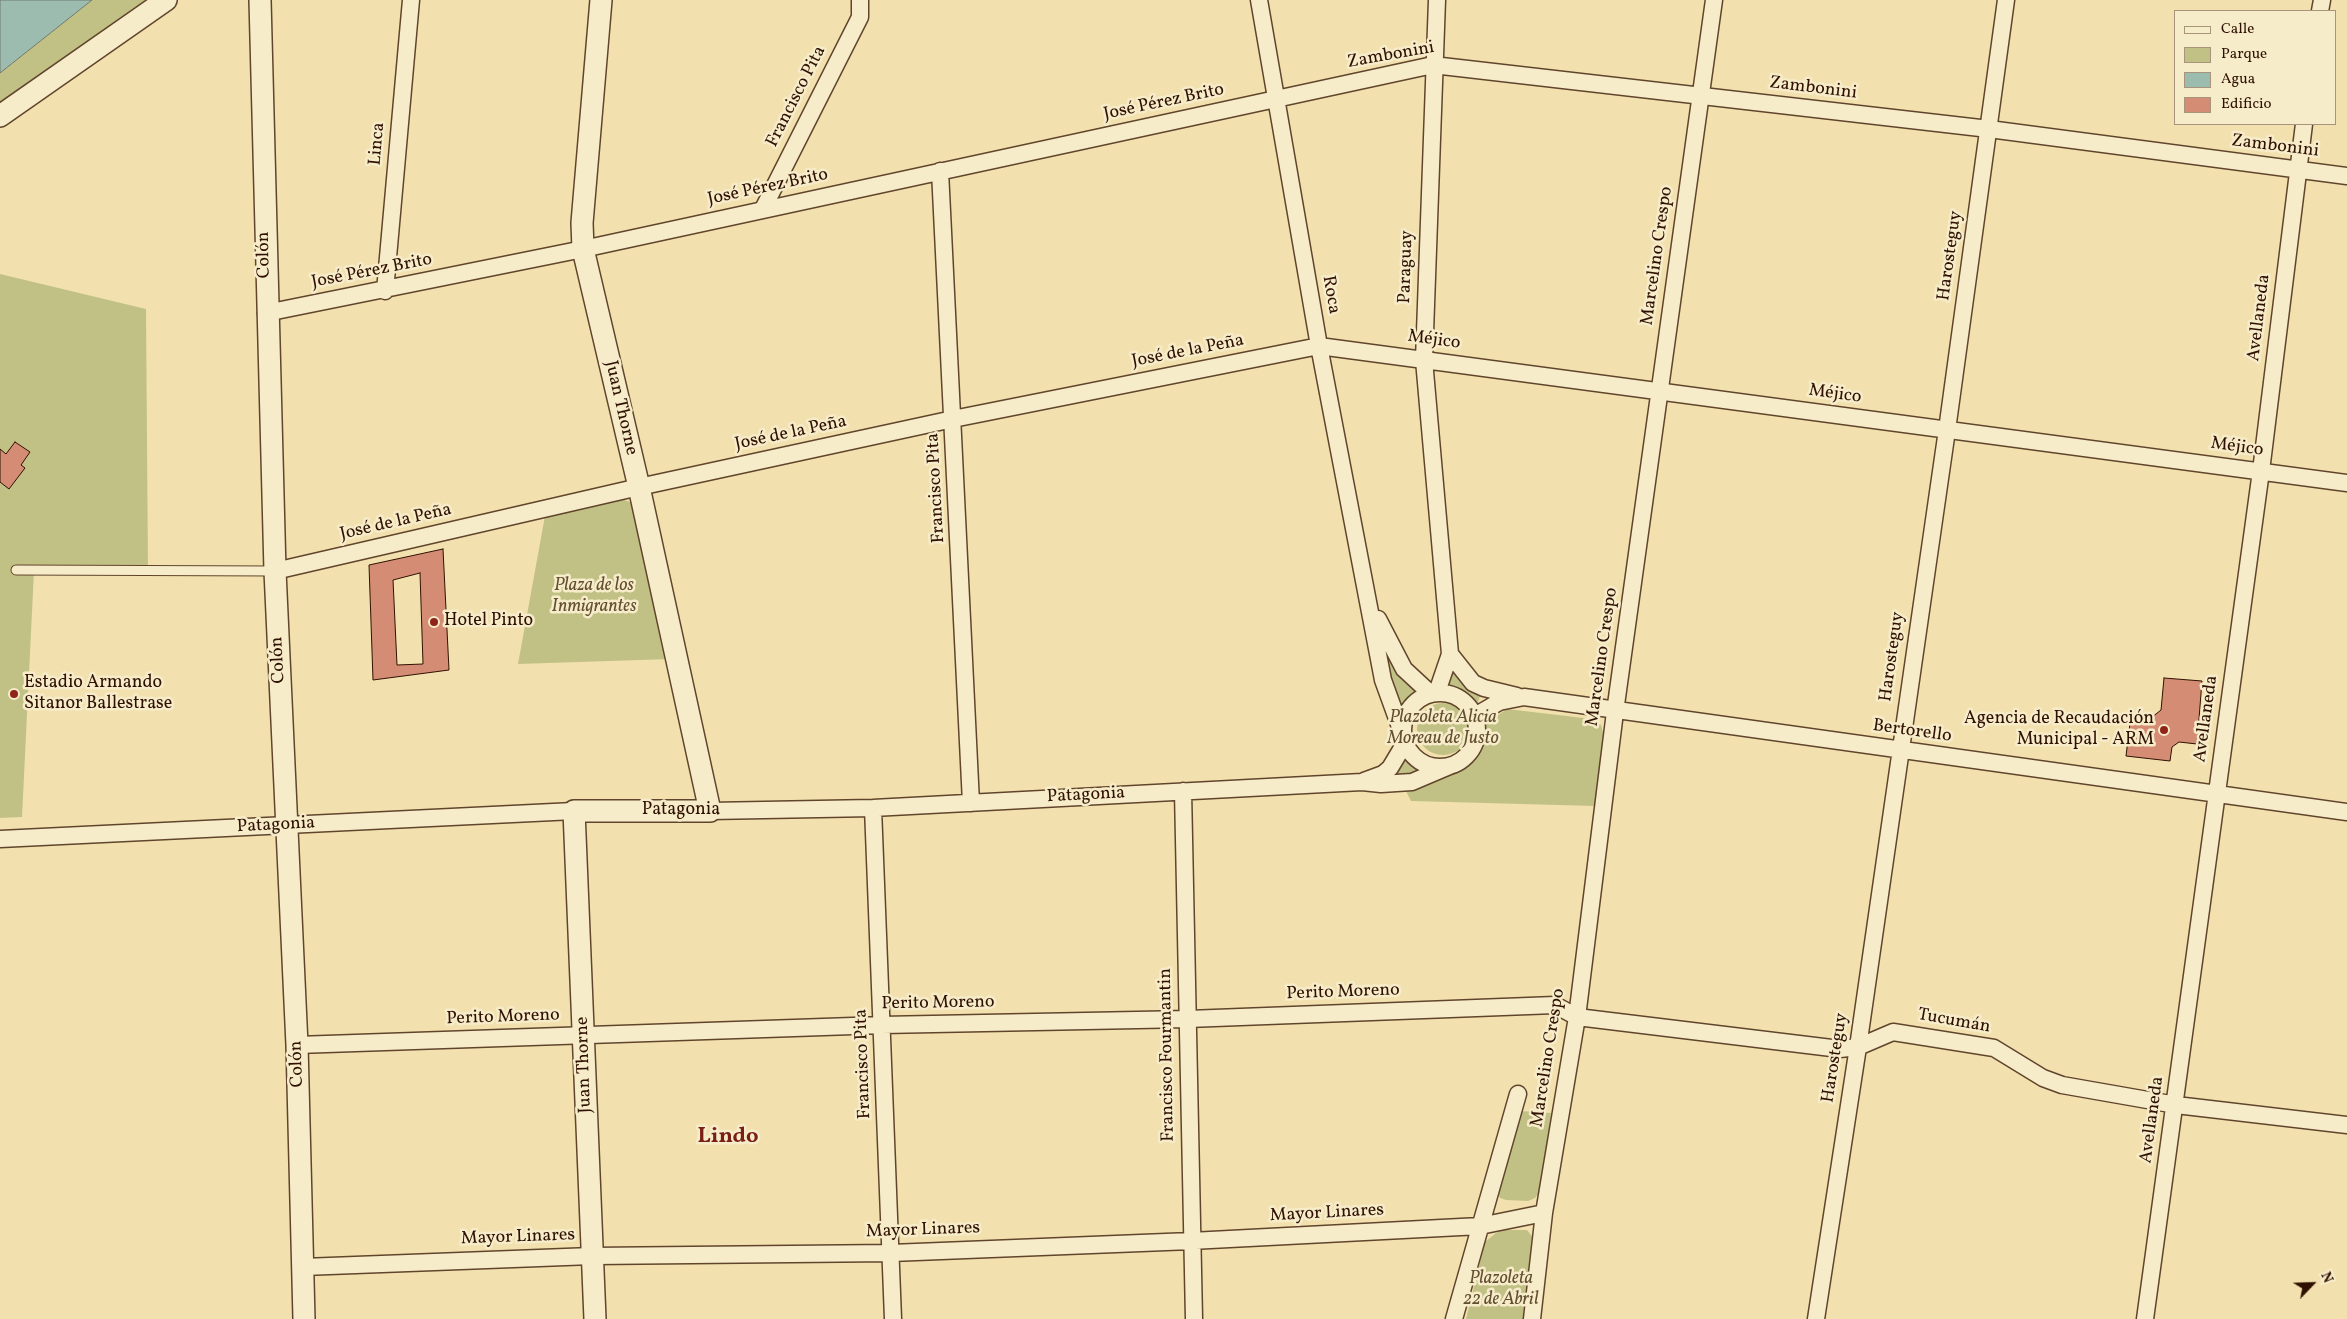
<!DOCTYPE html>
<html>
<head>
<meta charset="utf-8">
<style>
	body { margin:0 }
	#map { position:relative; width:2347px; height:1319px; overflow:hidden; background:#f2e1ae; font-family:Vollkorn,serif }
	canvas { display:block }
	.legend { position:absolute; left:2174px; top:10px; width:162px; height:115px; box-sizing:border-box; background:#f7ecca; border:1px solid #a7947a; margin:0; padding:6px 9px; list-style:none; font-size:15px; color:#2f1101 }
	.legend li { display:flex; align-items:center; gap:10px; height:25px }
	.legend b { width:25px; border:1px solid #a7947a }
	.north { position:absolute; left:2287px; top:1259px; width:50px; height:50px; -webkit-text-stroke:4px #f7ecca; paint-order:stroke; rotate:66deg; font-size:14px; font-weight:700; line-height:20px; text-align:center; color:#2f1101 }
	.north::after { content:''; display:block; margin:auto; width:18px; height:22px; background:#2f1101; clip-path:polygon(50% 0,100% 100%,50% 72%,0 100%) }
</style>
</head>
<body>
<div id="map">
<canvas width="2347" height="1319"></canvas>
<ul class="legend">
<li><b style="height:6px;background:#f7ecca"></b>Calle</li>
<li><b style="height:14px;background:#c2c185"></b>Parque</li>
<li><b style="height:14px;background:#9cbcb0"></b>Agua</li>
<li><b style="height:14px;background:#d48c75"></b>Edificio</li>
</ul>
<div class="north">N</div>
</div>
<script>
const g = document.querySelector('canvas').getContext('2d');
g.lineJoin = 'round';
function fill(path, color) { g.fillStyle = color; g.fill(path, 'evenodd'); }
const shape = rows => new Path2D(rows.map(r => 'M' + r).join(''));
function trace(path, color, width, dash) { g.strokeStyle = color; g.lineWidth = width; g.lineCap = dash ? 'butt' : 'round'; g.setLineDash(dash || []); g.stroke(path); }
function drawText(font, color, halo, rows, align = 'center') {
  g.font = font + ' Vollkorn,serif'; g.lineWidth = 5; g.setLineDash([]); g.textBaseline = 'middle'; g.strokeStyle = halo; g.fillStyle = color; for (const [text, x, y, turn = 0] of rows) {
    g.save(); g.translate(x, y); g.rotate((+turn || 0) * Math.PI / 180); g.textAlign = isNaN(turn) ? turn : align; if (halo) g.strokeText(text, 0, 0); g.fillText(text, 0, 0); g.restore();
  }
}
fill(shape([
	[92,0,147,0,0,102,0,73],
	[0,274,146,309,148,572,34,571,22,817,0,818],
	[620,499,634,503,671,659,518,664,545,516],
	[1381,641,1421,692,1407,703,1400,720],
	[1452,668,1481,693,1476,708,1460,693,1446,686],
	'1417 729a26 26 0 1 1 52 0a26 26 0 1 1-52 0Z',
	[1507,709,1592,719,1601,725,1604,736,1595,806,1411,801,1406,791,1468,762,1477,753,1482,743,1483,725],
	[1407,754,1424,769,1410,777,1390,779],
	[1520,1111,1551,1113,1542,1189,1535,1198,1528,1201,1506,1200,1500,1198,1498,1193],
	[1503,1230,1527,1230,1535,1240,1525,1319,1466,1319,1485,1242,1496,1233]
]), '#c2c185');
const water = shape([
	[0,0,92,0,0,73,0,0]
]);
fill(water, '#9cbcb0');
trace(water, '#70786a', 1);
const building = shape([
	[15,442,30,452,21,465,25,468,9,489,0,482,0,449,6,454,15,442],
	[443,549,449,670,373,680,369,565,443,549],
	[420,573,423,664,397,665,393,580,420,573],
	[2164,678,2202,681,2197,744,2179,742,2172,747,2170,761,2126,756,2131,715,2151,718,2161,710,2164,678]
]);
fill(building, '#d48c75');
trace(building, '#2f1101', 1);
const service = shape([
	[16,570,274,571]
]);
const minor = shape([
	[1259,0,1319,346,1383,680,1404,738],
	[2320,11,2322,0],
	[940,171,971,803],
	[763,209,860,17,860,0],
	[385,291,411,0],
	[266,313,583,249,1433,65,1989,129,2347,176],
	[275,571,639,487,953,419,1319,346,2347,483],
	[1378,619,1404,669,1431,694],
	[1450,654,1473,683,1484,688,1517,696],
	[1437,692,1450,654,1424,360,1437,0],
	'1403 730a37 37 0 1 1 74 0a37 37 0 1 1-74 0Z',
	[1475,716,1499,702,1524,697,2347,812],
	[1364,781,1383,774,1390,768,1405,743],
	[1183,791,1194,1319],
	[873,808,893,1319],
	[710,811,873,808,1362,782,1381,784,1412,782,1452,765],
	[0,839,574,811],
	[297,1045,882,1025,1188,1019,1555,1005,1577,1017,1840,1049,1858,1047,1893,1032,1994,1048,2043,1078,2062,1085,2176,1105,2347,1125],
	[303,1267,592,1256,891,1253,1191,1241,1480,1226,1544,1213],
	[1454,1319,1518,1094],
	[1532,1319,1544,1213,1577,1017,1615,712,1714,0],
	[1816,1319,1858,1047,1947,430,2006,0],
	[2145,1319,2261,471,2304,124]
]);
const tertiary = shape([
	[260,0,275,571,297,1045,304,1319],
	[0,116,166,0],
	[595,1319,574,811,710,811,639,487,583,249,582,223,601,0]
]);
trace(service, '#60452c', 11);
trace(minor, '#60452c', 19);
trace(tertiary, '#60452c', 24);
trace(service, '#f7ecca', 9);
trace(minor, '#f7ecca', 16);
trace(tertiary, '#f7ecca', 21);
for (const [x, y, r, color] of [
	[434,622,5,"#8f2418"],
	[14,694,5,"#8f2418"],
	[2164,730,5,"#8f2418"]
]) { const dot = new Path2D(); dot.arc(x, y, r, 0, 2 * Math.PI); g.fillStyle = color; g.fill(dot); trace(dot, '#f7ecca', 2); }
drawText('18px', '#2f1101', '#f7ecca', [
	["Zambonini",1391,56,-10],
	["Zambonini",1813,89,7],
	["Francisco Pita",797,97,-63],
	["José Pérez Brito",1164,103,-12],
	["Linca",378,144,-85],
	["Zambonini",2275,147,7],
	["José Pérez Brito",768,188,-12],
	["Colón",265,255,-91],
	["Marcelino Crespo",1658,256,-82],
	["Harosteguy",1951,256,-82],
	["Paraguay",1407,267,-88],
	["José Pérez Brito",372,272,-11],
	["Roca",1330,295,80],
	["Avellaneda",2260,318,-83],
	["Méjico",1434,341,8],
	["José de la Peña",1188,352,-11],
	["Méjico",1835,395,8],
	["Juan Thorne",620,408,77],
	["José de la Peña",791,434,-12],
	["Méjico",2237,448,8],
	["Francisco Pita",937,488,-93],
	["José de la Peña",396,523,-13],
	["Marcelino Crespo",1603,657,-82],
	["Harosteguy",1893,657,-82],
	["Colón",279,660,-93],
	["Avellaneda",2207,719,-82],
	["Bertorello",1912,732,8],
	["Patagonia",1086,796,-3],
	["Patagonia",681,811],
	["Patagonia",276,826,-3],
	["Perito Moreno",1343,993,-2],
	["Perito Moreno",938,1004,-1],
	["Perito Moreno",503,1018,-2],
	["Tucumán",1954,1022,10],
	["Francisco Fourmantin",1168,1055,-91],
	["Marcelino Crespo",1549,1058,-81],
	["Harosteguy",1836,1058,-81],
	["Colón",298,1064,-92],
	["Francisco Pita",864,1064,-92],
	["Juan Thorne",585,1065,-92],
	["Avellaneda",2153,1120,-82],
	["Mayor Linares",1327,1214,-3],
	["Mayor Linares",923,1231,-2],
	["Mayor Linares",518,1238,-2]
]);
drawText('italic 18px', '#624f2f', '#f7ecca', [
	["Plaza de los",594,587],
	["Inmigrantes",594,608],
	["Plazoleta Alicia",1443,719],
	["Moreau de Justo",1443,740],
	["Plazoleta",1501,1280],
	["22 de Abril",1501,1301]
]);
drawText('18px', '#2f1101', '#f7ecca', [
	["Hotel Pinto",444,622],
	["Estadio Armando",24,684],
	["Sitanor Ballestrase",24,705],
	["Agencia de Recaudación",2154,720,"right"],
	["Municipal - ARM",2154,741,"right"]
], 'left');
drawText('bold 22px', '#7a1f14', '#f7ecca', [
	["Lindo",728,1138]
]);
</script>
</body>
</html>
